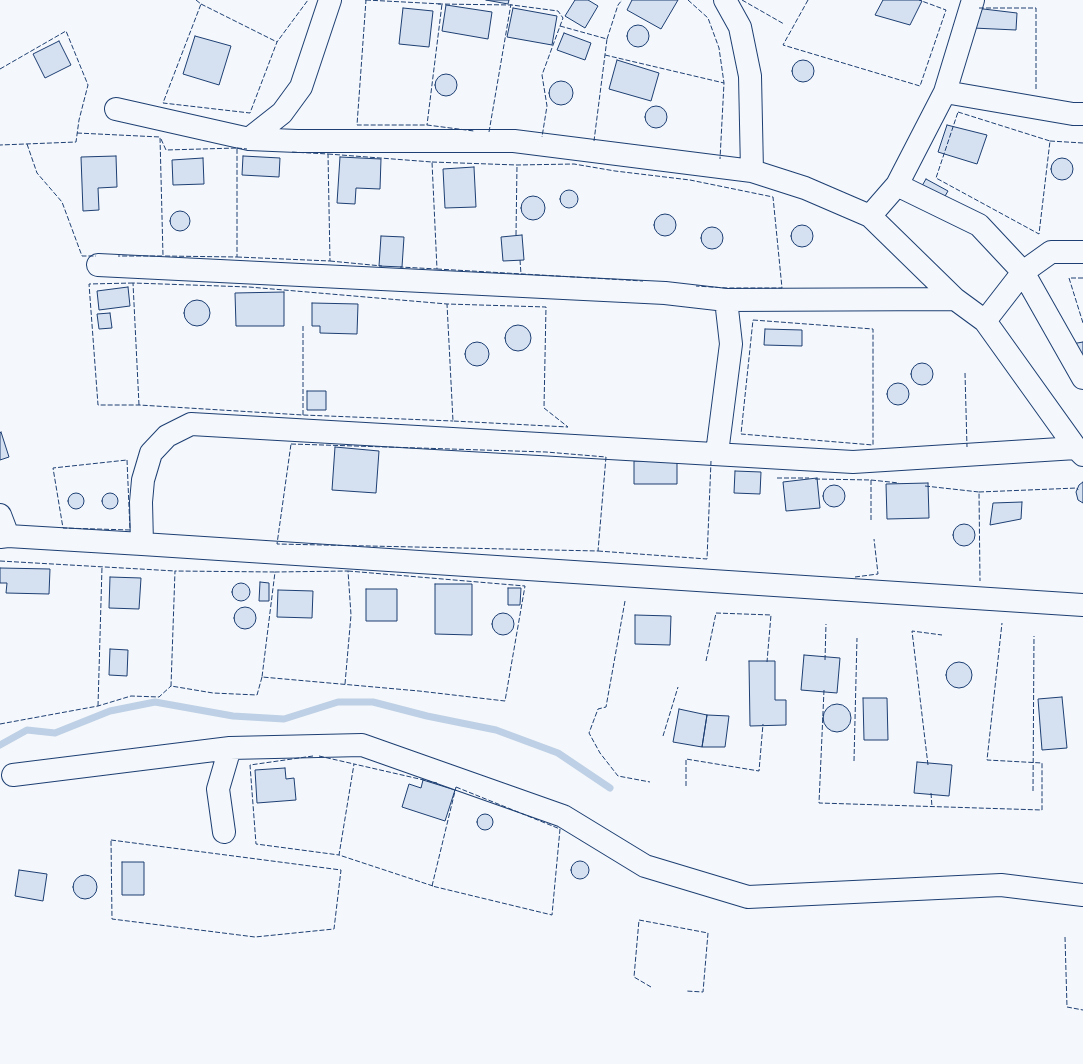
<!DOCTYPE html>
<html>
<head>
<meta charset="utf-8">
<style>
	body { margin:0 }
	canvas { display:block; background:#f4f7fb }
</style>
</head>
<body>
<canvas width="1083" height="1064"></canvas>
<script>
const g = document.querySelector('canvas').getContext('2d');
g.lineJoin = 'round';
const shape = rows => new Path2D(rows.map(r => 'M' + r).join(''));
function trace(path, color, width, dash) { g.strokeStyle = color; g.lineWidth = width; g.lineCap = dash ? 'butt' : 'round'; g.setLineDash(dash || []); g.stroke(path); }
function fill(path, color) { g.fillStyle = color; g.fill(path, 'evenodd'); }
trace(shape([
	[0,745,27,730,55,733,110,711,155,702,233,716,284,719,338,702,373,702,427,716,496,730,558,753,610,788]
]), '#bed0e5', 7);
const building = shape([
	[486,0,509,0,508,4,486,0],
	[575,0,588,0,598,6,585,28,565,16,575,0],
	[632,0,678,0,661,29,627,10,632,0],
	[883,0,920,0,922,1,910,25,875,15,883,0],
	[446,5,492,12,488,39,442,31,446,5],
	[403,8,433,11,429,47,399,44,403,8],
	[513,8,557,16,552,45,507,37,513,8],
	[975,8,1017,13,1016,30,973,28,975,8],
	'627 36a11 11 0 1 1 22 0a11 11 0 1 1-22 0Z',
	[564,33,591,43,585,60,557,50,564,33],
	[195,36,231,46,219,85,183,74,195,36],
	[59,41,71,65,45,78,33,54,59,41],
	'792 71a11 11 0 1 1 22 0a11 11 0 1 1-22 0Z',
	[617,60,659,73,651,101,609,89,617,60],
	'435 85a11 11 0 1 1 22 0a11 11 0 1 1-22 0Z',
	'549 93a12 12 0 1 1 24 0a12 12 0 1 1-24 0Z',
	'645 117a11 11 0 1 1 22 0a11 11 0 1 1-22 0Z',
	[947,125,987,135,977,164,938,152,947,125],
	[116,156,117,187,98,188,99,210,83,211,81,157,116,156],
	[243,156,280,158,279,177,242,175,243,156],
	[340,157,381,159,380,189,356,188,355,204,337,203,340,157],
	'1051 169a11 11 0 1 1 22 0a11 11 0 1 1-22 0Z',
	[203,158,204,184,173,185,172,160,203,158],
	[474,167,476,207,445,208,443,169,474,167],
	[926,179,948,191,941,203,919,191,926,179],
	'560 199a9 9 0 1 1 18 0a9 9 0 1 1-18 0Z',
	'521 208a12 12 0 1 1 24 0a12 12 0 1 1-24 0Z',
	'170 221a10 10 0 1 1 20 0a10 10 0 1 1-20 0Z',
	'654 225a11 11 0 1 1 22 0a11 11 0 1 1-22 0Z',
	'791 236a11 11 0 1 1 22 0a11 11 0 1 1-22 0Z',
	'701 238a11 11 0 1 1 22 0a11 11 0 1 1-22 0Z',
	[522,235,524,260,503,261,501,237,522,235],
	[381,236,404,237,402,267,379,266,381,236],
	[128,287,130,306,99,310,97,291,128,287],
	[284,292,284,326,236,326,235,293,284,292],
	'184 313a13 13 0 1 1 26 0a13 13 0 1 1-26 0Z',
	[312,303,358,304,357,334,320,333,320,326,312,326,312,303],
	[110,313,112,328,99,329,97,314,110,313],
	'505 338a13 13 0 1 1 26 0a13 13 0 1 1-26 0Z',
	[765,329,802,330,802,346,764,345,765,329],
	[1083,342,1083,364,1066,345,1083,342],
	'465 354a12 12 0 1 1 24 0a12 12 0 1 1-24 0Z',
	'911 374a11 11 0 1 1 22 0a11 11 0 1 1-22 0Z',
	'887 394a11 11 0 1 1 22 0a11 11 0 1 1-22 0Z',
	[307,391,326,391,326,410,307,410,307,391],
	[1,432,9,457,0,460,0,433,1,432],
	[335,447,379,451,376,493,332,490,335,447],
	[677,460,677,484,634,484,634,461,677,460],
	[735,471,761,472,760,494,734,493,735,471],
	[817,478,820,508,786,511,783,482,817,478],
	[1083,482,1083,503,1078,500,1076,492,1079,485,1083,482],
	[928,483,929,518,887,519,886,484,928,483],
	'823 496a11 11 0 1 1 22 0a11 11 0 1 1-22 0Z',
	'68 501a8 8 0 1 1 16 0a8 8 0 1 1-16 0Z',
	'102 501a8 8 0 1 1 16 0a8 8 0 1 1-16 0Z',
	[1022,502,1021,519,990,525,993,503,1022,502],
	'953 535a11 11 0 1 1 22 0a11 11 0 1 1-22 0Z',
	[0,568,50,569,49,594,6,593,7,583,0,583,0,568],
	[110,577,141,578,139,609,109,608,110,577],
	[260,582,269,583,269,601,259,601,260,582],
	'232 592a9 9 0 1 1 18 0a9 9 0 1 1-18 0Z',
	[435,584,472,584,472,635,435,634,435,584],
	[508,588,521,588,520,605,508,605,508,588],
	[366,589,397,589,397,621,366,621,366,589],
	[278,590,313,591,312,618,277,617,278,590],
	'234 618a11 11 0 1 1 22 0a11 11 0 1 1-22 0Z',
	'492 624a11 11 0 1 1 22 0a11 11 0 1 1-22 0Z',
	[635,615,671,616,670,645,635,644,635,615],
	[110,649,128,650,127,676,109,675,110,649],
	[804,655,840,658,837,693,801,690,804,655],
	[749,661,775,661,775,700,786,700,786,725,750,726,749,661],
	'946 675a13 13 0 1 1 26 0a13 13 0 1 1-26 0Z',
	[1062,697,1067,748,1042,750,1038,699,1062,697],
	[863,698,887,698,888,740,864,740,863,698],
	'823 718a14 14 0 1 1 28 0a14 14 0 1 1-28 0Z',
	[679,709,707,715,702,747,673,742,679,709],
	[707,715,729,716,725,747,702,747,707,715],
	[917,762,952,765,949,796,914,793,917,762],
	[285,768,286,779,294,778,296,800,257,803,255,770,285,768],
	[423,780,455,790,445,821,402,807,409,784,421,788,423,780],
	'477 822a8 8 0 1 1 16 0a8 8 0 1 1-16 0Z',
	'571 870a9 9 0 1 1 18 0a9 9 0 1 1-18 0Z',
	[122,862,144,862,144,895,122,895,122,862],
	[19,870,47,874,43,901,15,896,19,870],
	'73 887a12 12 0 1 1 24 0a12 12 0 1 1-24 0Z'
]);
fill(building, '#d5e0f0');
trace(building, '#1d3f73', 1);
const minor = shape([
	[725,0,740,27,750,76,752,171],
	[945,92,973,0],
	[116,109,249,139,297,141,514,141,752,171,805,188,870,216,955,299,985,321,1076,448,1083,455],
	[249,139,282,113,301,87,330,0],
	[897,185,979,225,1023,272,1083,378],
	[870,216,897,185,945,92,1073,114,1083,114],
	[98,265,665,293,726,300,955,299],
	[985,321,1023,272,1051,252,1083,252],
	[717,453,731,344,726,300],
	[0,515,8,536],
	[0,537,8,536,142,544,1083,605],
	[142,544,141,502,143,480,151,453,167,436,191,424,853,462,1076,448],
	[13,775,230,748],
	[224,832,218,789,230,748,362,745,563,816,645,866,748,897,1001,885,1083,895]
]);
trace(minor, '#1d3f73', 24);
trace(minor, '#f4f7fb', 22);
trace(shape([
	[196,0,201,4,163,103,250,113,277,42,308,0],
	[365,0,366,0,357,125,427,125,474,131],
	[366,0,442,4,427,125],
	[688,0,708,18,719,48,724,83],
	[742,0,784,24],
	[808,0,783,45,920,86,946,10,919,0],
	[201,4,277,42],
	[438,4,512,5,558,11,563,18,542,75,547,106,542,137],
	[979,8,1036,8,1036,91],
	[560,26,607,39,594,141],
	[607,39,618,5,622,0],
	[605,55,724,83,720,159],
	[0,69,66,31,88,85,79,120,76,142,0,145],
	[958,112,1050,141,1039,234,936,178,958,112],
	[489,132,511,4],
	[77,133,160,137,163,256,118,256],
	[161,139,166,150,237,148,237,257,163,256],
	[1050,141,1083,143],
	[27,144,37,173,62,202,82,256,96,256],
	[237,148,247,149],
	[328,154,432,162,437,269,400,267],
	[432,162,517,165,574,164,615,171,690,180,773,197,782,288,727,288,696,286],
	[516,235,517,165],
	[237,257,330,261,328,154,291,152],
	[520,260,521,274],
	[330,261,382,266],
	[437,269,643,281],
	[1083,278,1069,278,1083,323],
	[133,283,89,284,98,405,139,405,303,415,453,421],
	[753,320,873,329,873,445,741,434,753,320],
	[965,373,967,447],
	[139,405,133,283,249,287,447,304,546,307,544,408,568,427,453,421,447,304],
	[303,415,303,325],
	[291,444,546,452,606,457,598,551,277,544,291,444],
	[127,460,130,530,63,528,53,468,127,460],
	[777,478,809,478],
	[815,479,871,480,871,521],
	[871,480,899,483],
	[925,486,979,492,980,581],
	[979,492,1077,488,1078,490],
	[598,551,707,559,711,461],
	[0,561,175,571],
	[348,571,525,586,505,701,419,691,262,677,275,572,348,571],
	[855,577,878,574,874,539],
	[625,601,606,707,598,709,589,733,600,753,618,776,650,782],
	[825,660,826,624],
	[706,661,716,613,771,615,767,662],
	[262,677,257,695,213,693,171,686,175,571,275,572],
	[345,684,351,615,348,571],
	[824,690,819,803,1042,810,1042,763,987,760,1002,623],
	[98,706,102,567],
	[0,724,98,706,131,696,159,697,171,686],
	[663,736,678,687],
	[313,756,250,765,256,844,339,855],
	[319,756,354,764],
	[854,761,857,638],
	[928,765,912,631,942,635],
	[686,786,686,759,759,771,763,724],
	[456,787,560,829,552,915,432,886,456,787],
	[1033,791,1034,636],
	[931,793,932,807],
	[111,840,341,870,334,929,255,937,112,919,111,840],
	[433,886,339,855,354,764,437,783],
	[1065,937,1067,1007,1083,1010],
	[651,987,634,977,639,920,708,933,703,992,686,991]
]), '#1d3f73', 1, [5, 2]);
</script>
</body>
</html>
